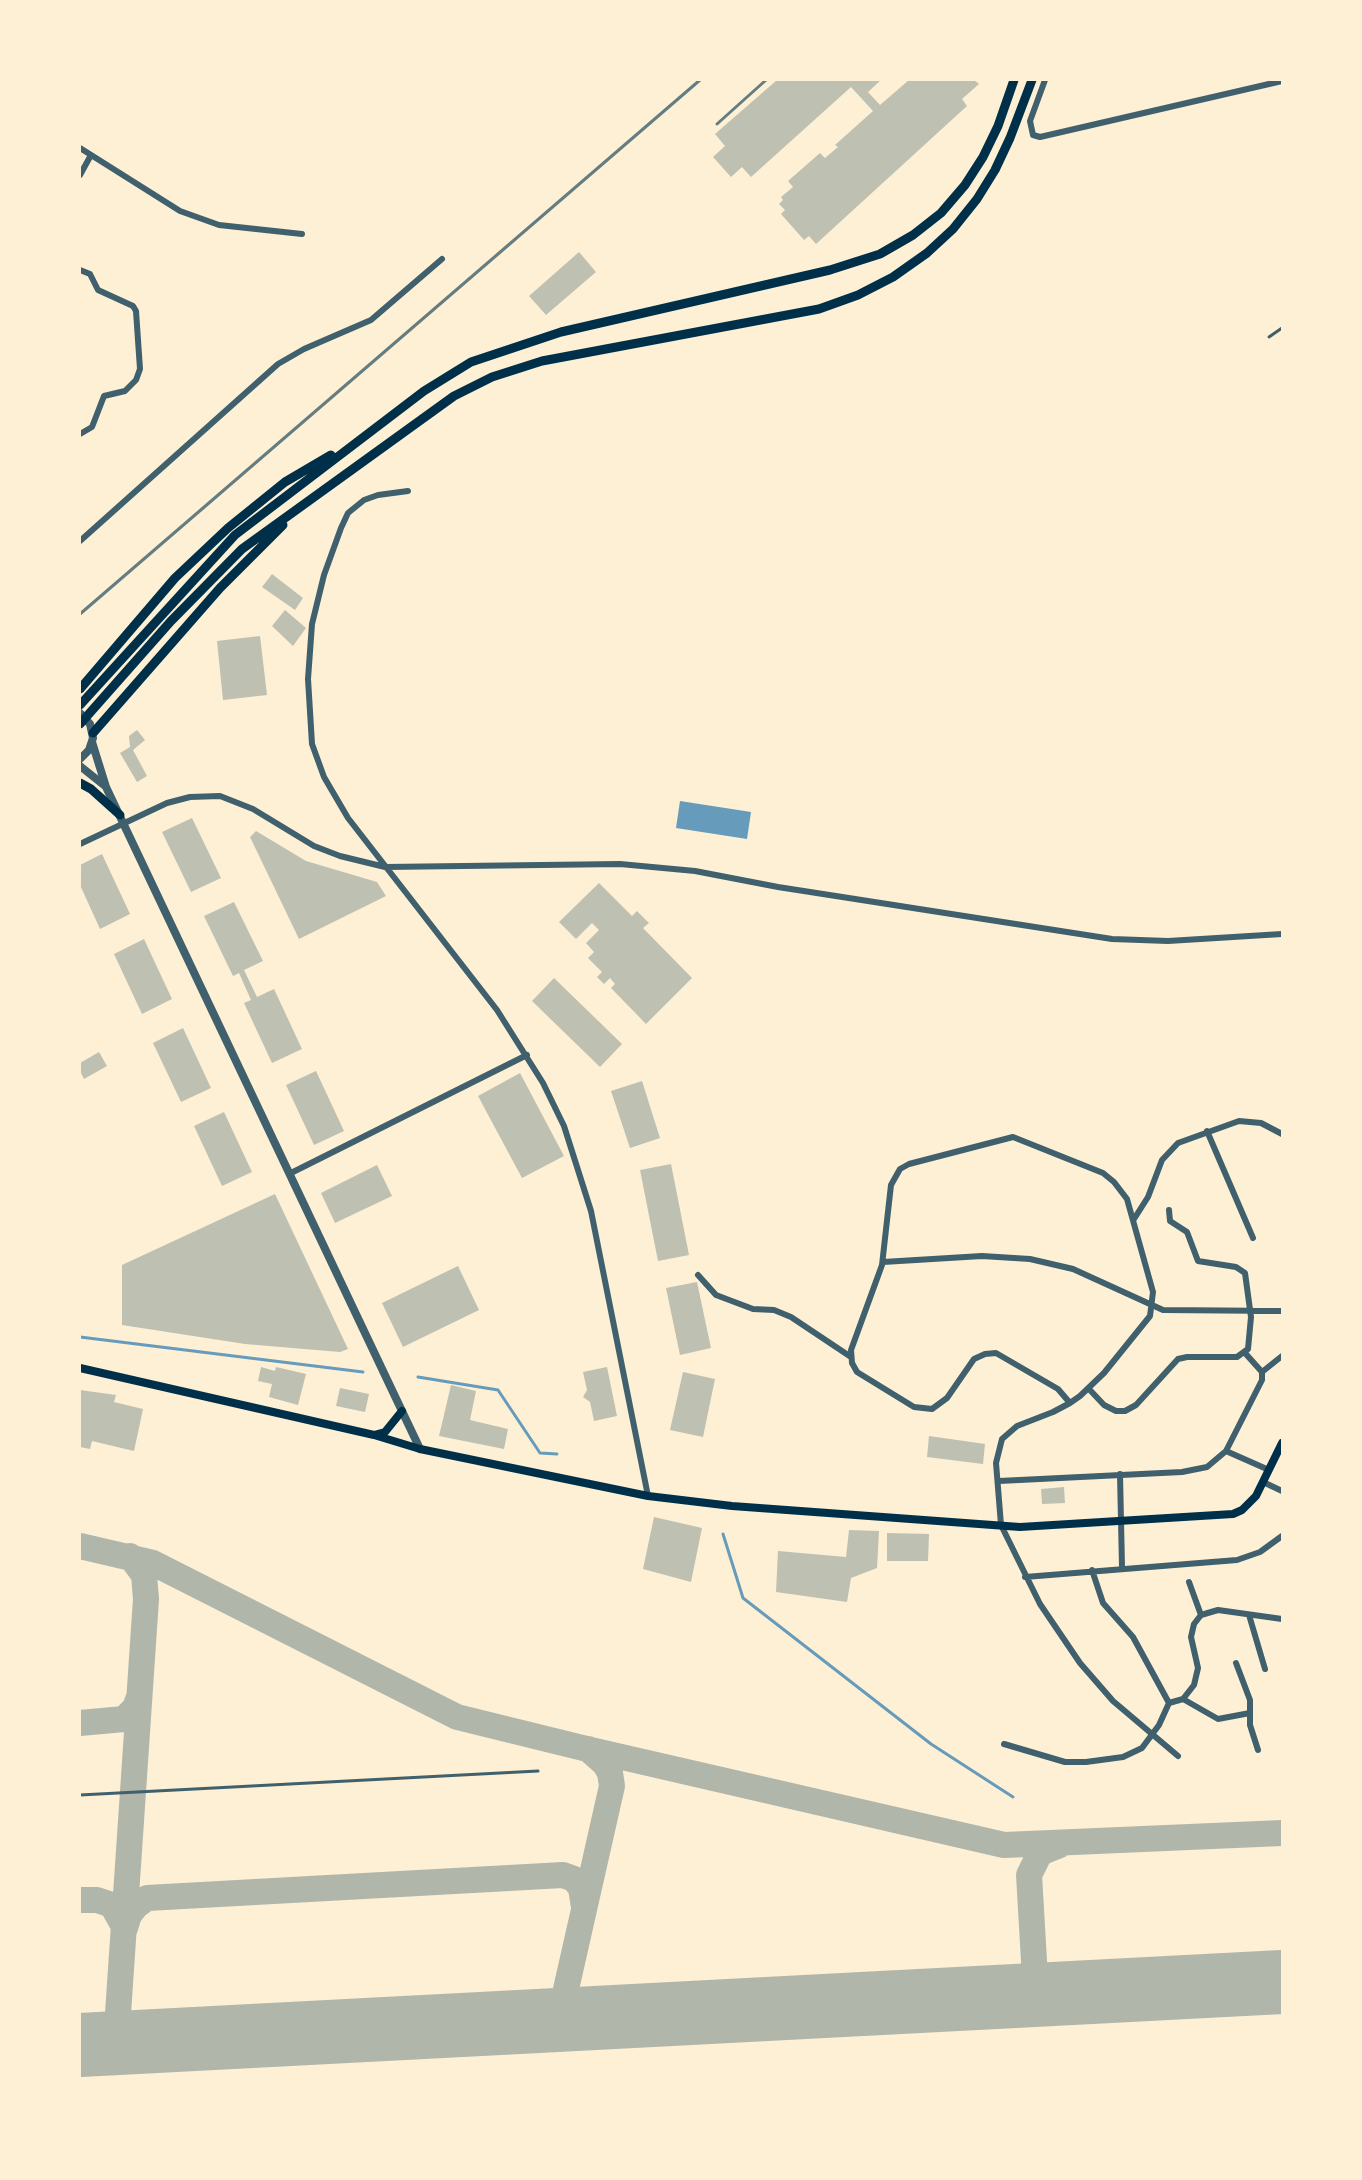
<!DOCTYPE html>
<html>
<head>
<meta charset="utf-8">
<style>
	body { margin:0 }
	#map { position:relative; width:1362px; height:2180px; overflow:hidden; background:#fdf0d5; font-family:Jost,sans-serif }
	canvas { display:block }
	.frame { position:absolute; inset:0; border:81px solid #fdf0d5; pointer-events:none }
</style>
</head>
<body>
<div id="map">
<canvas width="1362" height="2180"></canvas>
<div class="frame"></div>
</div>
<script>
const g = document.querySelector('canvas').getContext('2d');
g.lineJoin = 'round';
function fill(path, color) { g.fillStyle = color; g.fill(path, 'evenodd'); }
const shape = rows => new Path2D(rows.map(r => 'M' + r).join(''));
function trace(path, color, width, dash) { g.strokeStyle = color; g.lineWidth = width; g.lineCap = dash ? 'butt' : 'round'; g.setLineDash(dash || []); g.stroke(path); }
fill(shape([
	[680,801,751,812,747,839,676,828]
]), '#669bbc');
trace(shape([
	[80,1337,363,1372],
	[418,1377,498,1390,540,1453,557,1454],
	[723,1534,743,1598,931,1744,1013,1797]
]), '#669bbc', 3);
trace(shape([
	[80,1546,153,1563,457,1717,587,1749,1004,1845,1282,1833],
	[80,1723,124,1719,135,1708,139,1697],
	[80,1900,97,1900,112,1905,125,1928],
	[125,1928,129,1915,136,1906,147,1898,563,1875,574,1879,581,1888,584,1907],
	[1036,1995,1029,1875,1040,1853,1060,1845],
	[559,2020,612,1786,610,1773,605,1764,588,1749],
	[116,2043,146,1599,144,1575,130,1556]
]), '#b1b6ab', 26);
trace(shape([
	[80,2045,1282,1982]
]), '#b1b6ab', 64);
fill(shape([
	[777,80,881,80,868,92,880,105,909,80,974,80,979,84,962,99,967,106,816,244,809,236,804,240,781,214,785,210,779,204,783,200,781,197,793,187,788,181,820,153,825,158,838,147,835,145,873,111,851,87,751,177,742,167,731,177,713,157,725,146,715,134],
	[579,252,596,272,546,315,529,296],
	[272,574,303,598,295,610,262,587],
	[285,610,306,628,293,646,272,626],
	[260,636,267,695,223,700,217,641],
	[137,730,145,740,133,750,147,776,137,782,120,753,130,747,129,736],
	[192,818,221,878,191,892,162,832],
	[256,831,306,861,377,882,386,896,299,939,250,837],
	[102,854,130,914,100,929,80,885,80,865],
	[599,883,632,916,637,911,649,923,643,928,692,978,646,1024,611,988,615,984,610,978,604,984,597,977,602,972,588,958,594,952,586,943,599,930,592,923,576,939,559,922],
	[234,902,263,961,244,970,257,997,274,989,302,1049,272,1063,244,1003,251,1000,239,973,233,976,204,916],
	[144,939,172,999,142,1014,114,954],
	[554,978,622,1044,600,1067,532,1001],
	[183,1028,211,1088,181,1102,153,1043],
	[99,1052,107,1066,84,1079,80,1071,80,1063],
	[316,1071,344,1131,314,1145,286,1085],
	[520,1073,564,1156,522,1178,478,1096],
	[642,1081,660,1138,630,1148,611,1091],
	[224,1112,252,1172,222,1186,194,1126],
	[671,1164,689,1255,658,1261,640,1170],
	[377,1165,392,1196,335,1223,321,1193],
	[275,1194,348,1349,340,1352,245,1344,122,1325,122,1265],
	[458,1266,479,1310,403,1347,382,1303],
	[697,1282,711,1348,680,1355,666,1288],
	[261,1367,275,1371,276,1367,306,1374,298,1405,269,1397,272,1384,258,1381],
	[607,1367,617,1416,594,1421,590,1402,583,1397,587,1390,583,1372],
	[683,1372,715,1379,703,1437,670,1430],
	[451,1385,476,1391,470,1420,508,1429,504,1449,439,1436],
	[340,1388,369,1394,365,1412,336,1406],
	[80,1390,116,1395,114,1402,143,1409,134,1451,92,1441,90,1449,80,1447],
	[929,1436,985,1444,983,1464,927,1457],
	[1064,1487,1065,1503,1042,1504,1041,1489],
	[654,1517,702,1528,691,1582,643,1569],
	[849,1530,879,1531,877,1568,851,1578,847,1602,776,1592,778,1551,846,1557],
	[887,1533,929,1534,928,1561,887,1561]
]), '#bec0b2');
trace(shape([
	[1269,337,1282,328],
	[80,1795,538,1771]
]), '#3f606c', 3);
trace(shape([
	[1045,80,1030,121,1033,135,1040,137,1282,81],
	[80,148,180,211,219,225,302,234],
	[80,175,91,155],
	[80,270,90,274,98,290,133,306,136,311,140,369,136,380,125,391,104,396,92,427,80,434],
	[408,491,378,495,364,500,348,513,341,528,324,575,312,624,308,679,312,744,324,777,348,818,497,1010,543,1083,564,1126,591,1211,648,1496],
	[80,541,278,364,304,349,371,320,442,259],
	[80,844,167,803,190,797,220,796,253,809,314,846,340,856,385,867,620,864,695,871,778,887,1112,939,1168,941,1282,934],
	[1207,1131,1253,1238],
	[289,1174,527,1055],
	[1134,1219,1148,1197,1162,1160,1178,1143,1239,1121,1261,1123,1282,1134],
	[883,1262,982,1256,1030,1259,1073,1269,1163,1310,1282,1311],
	[698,1275,716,1295,753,1309,774,1310,791,1317,851,1357],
	[1245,1353,1262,1372],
	[1089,1389,1104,1405,1116,1411,1125,1411,1136,1405,1178,1359,1187,1357,1237,1357,1248,1349,1251,1317,1245,1273,1236,1267,1198,1261,1187,1232,1170,1221,1169,1210],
	[1070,1403,1058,1389,996,1353,985,1354,974,1359,947,1398,932,1409,914,1407,857,1372,852,1363,851,1350,882,1265,891,1185,900,1169,909,1164,1013,1137,1103,1173,1114,1182,1127,1199,1153,1292,1150,1316,1104,1373,1080,1396,1070,1403,1053,1412,1017,1426,1002,1439,996,1463,1001,1525,1040,1604,1080,1663,1113,1701,1178,1756],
	[1226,1451,1269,1470],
	[1120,1474,1122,1567],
	[999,1481,1182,1472,1207,1467,1226,1451,1262,1380,1262,1372,1282,1356],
	[1263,1482,1282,1491],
	[1092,1570,1103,1603,1133,1637,1169,1703],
	[1025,1577,1237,1560,1260,1552,1282,1536],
	[1189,1582,1201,1615],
	[1249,1615,1265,1669],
	[1236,1663,1250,1700,1250,1725,1258,1750],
	[1183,1699,1218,1719,1250,1713],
	[1004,1744,1065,1762,1086,1762,1123,1757,1142,1748,1159,1725,1169,1703,1183,1699,1194,1685,1198,1668,1191,1637,1194,1624,1201,1615,1218,1610,1282,1619]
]), '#3f606c', 6);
trace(shape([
	[80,713,90,724,93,738,89,750,80,759],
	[92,742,106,787,420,1449],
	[80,766,105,786]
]), '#3f606c', 8);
trace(shape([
	[80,1368,374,1435,420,1449,648,1496,732,1506,1020,1527,1233,1514,1242,1510,1256,1496,1282,1443],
	[374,1435,385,1432,402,1411]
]), '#003049', 8);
trace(shape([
	[80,689,175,578,228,528,285,482,331,455],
	[80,705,235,535,424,391,471,362,561,332,830,270,880,254,913,235,941,213,965,185,983,157,998,126,1014,80],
	[80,724,171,621,242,549,454,396,492,377,542,361,819,309,858,295,893,277,927,253,953,229,977,199,995,170,1010,138,1032,80],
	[93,733,220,588,283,525],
	[80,783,91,789,120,815]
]), '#003049', 9);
trace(shape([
	[717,124,766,80],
	[80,614,700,80]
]), '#657d81', 3);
</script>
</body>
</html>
